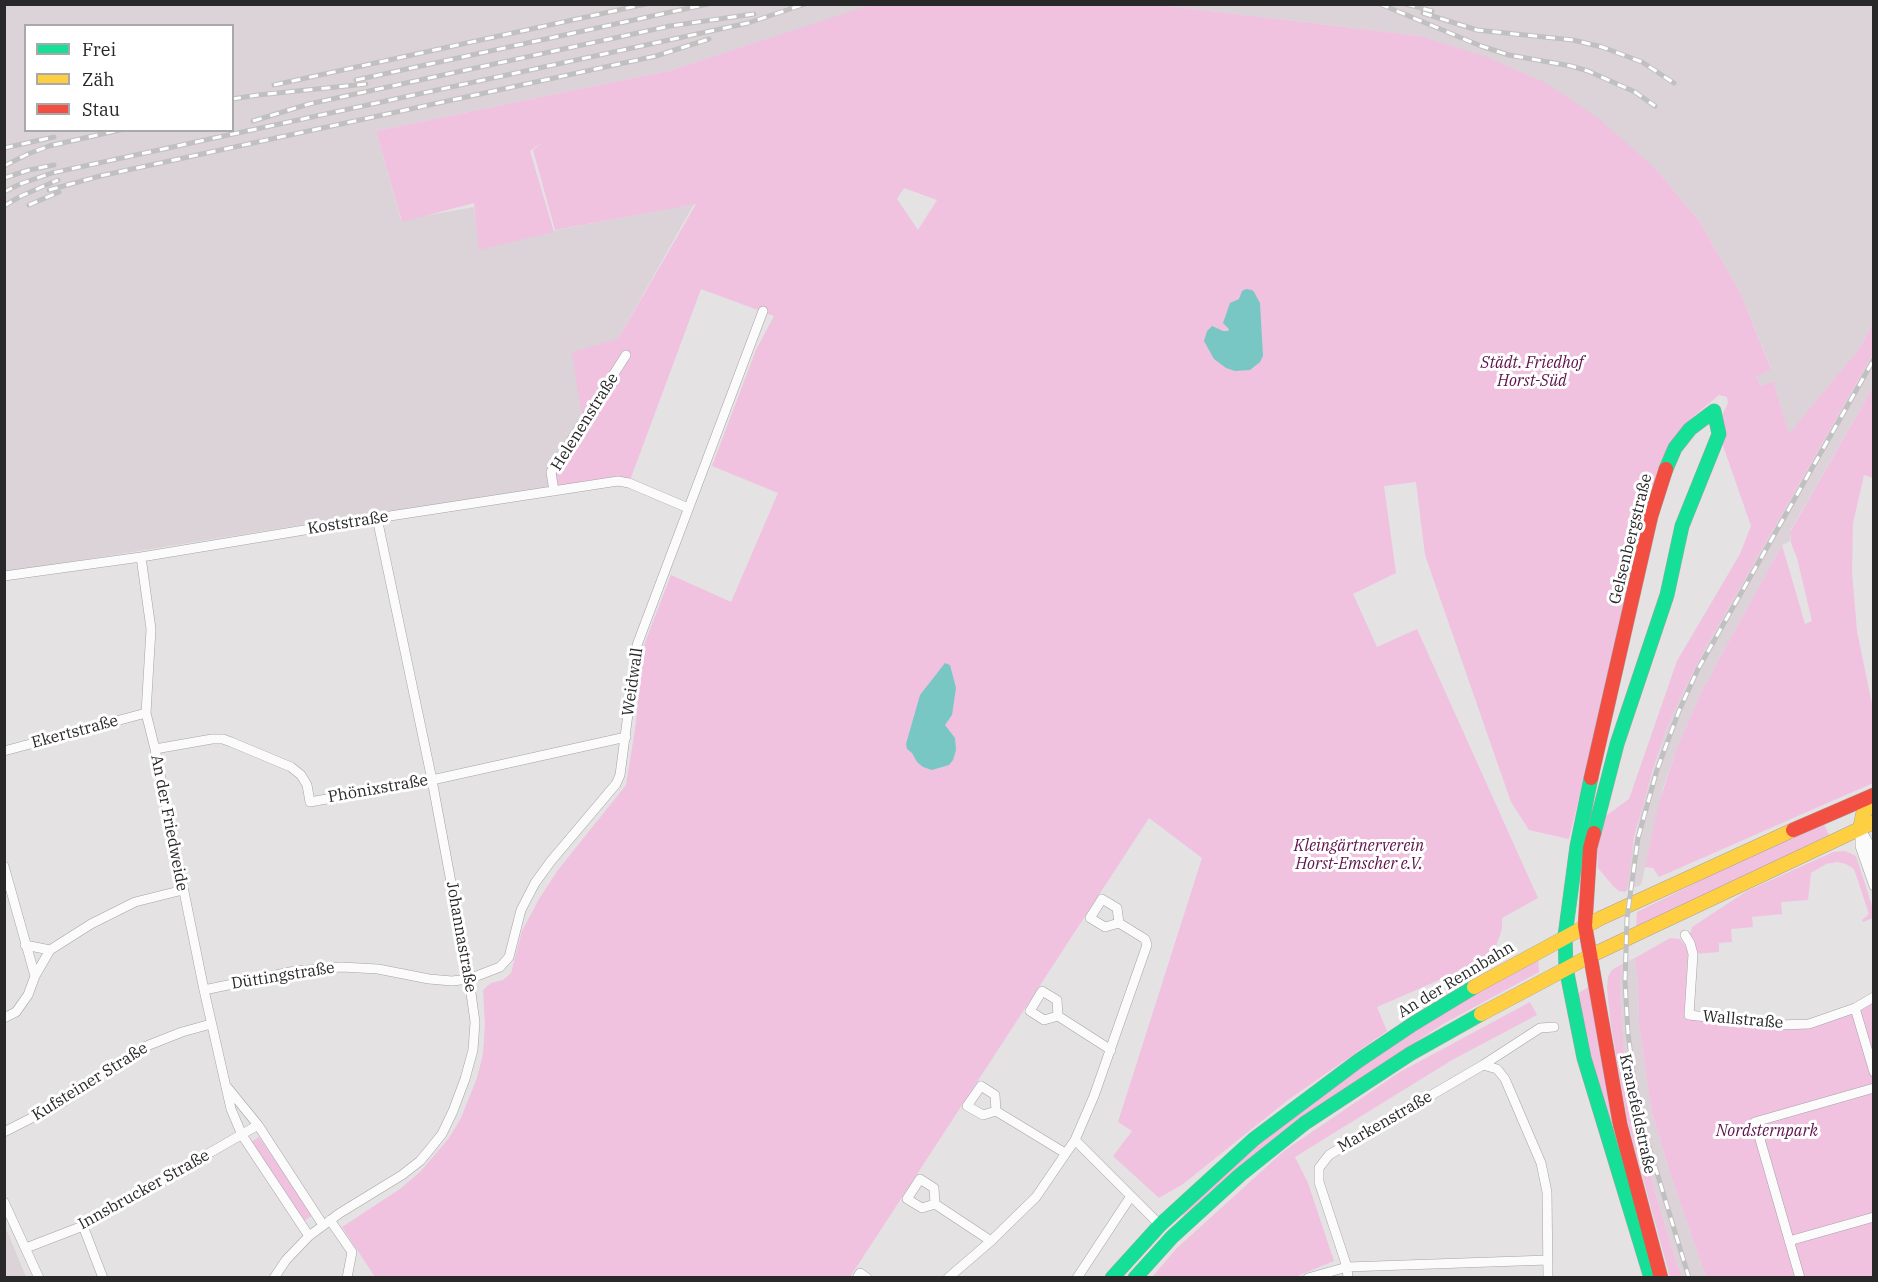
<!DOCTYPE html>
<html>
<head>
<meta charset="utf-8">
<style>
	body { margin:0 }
	#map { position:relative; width:1878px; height:1282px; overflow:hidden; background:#e4e2e3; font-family:"IBM Plex Serif",serif }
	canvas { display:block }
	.frame { position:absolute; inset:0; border:6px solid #292829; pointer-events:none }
	.legend { position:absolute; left:24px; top:24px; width:210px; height:108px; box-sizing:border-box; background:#fff; border:2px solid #a9a9a9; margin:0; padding:8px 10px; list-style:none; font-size:18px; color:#292829 }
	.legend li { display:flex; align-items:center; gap:12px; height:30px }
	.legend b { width:30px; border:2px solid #a9a9a9 }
</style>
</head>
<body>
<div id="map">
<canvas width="1878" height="1282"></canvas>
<div class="frame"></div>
<ul class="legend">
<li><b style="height:8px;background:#16e098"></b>Frei</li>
<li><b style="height:8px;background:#ffcf43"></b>Zäh</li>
<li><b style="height:8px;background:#f24e42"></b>Stau</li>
</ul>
</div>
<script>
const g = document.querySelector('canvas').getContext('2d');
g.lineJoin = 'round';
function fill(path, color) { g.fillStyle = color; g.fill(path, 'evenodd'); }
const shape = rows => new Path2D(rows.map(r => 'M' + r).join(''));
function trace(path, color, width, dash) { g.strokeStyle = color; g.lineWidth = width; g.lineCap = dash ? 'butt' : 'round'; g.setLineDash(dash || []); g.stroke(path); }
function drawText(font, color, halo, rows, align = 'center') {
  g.font = font + ' "IBM Plex Serif",serif'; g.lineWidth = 6; g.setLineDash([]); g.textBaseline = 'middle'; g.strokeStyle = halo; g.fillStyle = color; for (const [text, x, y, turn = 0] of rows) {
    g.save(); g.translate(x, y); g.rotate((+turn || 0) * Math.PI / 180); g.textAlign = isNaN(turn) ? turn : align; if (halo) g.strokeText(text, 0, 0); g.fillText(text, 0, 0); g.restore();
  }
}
fill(shape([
	[5,5,879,5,803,30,672,70,376,131,401,220,474,207,480,249,557,230,694,204,618,339,554,491,370,514,7,572,5,575],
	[26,26,232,26,232,130,26,130],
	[1160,5,1873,5,1873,324,1858,350,1789,435,1773,381,1761,386,1756,377,1771,368,1740,292,1699,221,1656,169,1421,36],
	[1873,354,1873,387,1790,531,1790,541,1782,545,1714,668,1710,678,1704,686,1676,750,1663,788,1641,885,1627,890,1629,865,1642,807,1667,728,1684,690,1705,649],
	[1635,958,1638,983,1639,1023,1651,1109,1669,1170,1706,1277,1683,1277,1678,1267,1655,1192,1635,1112,1624,1052,1620,990,1622,964],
	[7,1231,26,1277,5,1277,4,1232]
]), '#dbd3d8');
fill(shape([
	[871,5,1160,5,1421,36,1486,57,1544,82,1598,118,1656,169,1699,221,1740,292,1771,369,1756,377,1761,386,1773,381,1789,434,1858,350,1873,324,1873,354,1705,649,1684,690,1667,728,1653,769,1634,837,1627,890,1625,892,1619,891,1613,886,1598,868,1597,844,1603,818,1629,799,1677,661,1740,554,1751,526,1719,434,1719,422,1728,403,1727,397,1719,395,1688,421,1670,446,1654,490,1569,839,1529,830,1511,802,1425,555,1416,482,1384,486,1396,573,1353,594,1377,647,1417,629,1538,898,1502,918,1502,929,1496,946,1476,964,1377,1007,1387,1031,1288,1100,1183,1184,1159,1198,1113,1156,1132,1131,1118,1122,1202,858,1149,818,850,1277,375,1277,342,1227,400,1189,421,1171,449,1138,461,1118,477,1078,483,1054,485,1025,483,990,491,983,503,980,511,973,522,931,539,899,558,870,626,785,636,723,642,650,671,575,731,602,778,493,712,466,756,350,774,316,701,289,629,483,554,491,551,472,583,423,572,352,618,339,696,204,555,230,533,150,544,141,530,151,554,232,479,250,474,203,402,222,376,131,672,70],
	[904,188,937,200,918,230,897,199],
	[1873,387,1873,478,1864,475,1853,523,1852,572,1857,631,1873,709,1873,783,1659,877,1653,868,1645,867,1658,806,1676,750,1704,686,1710,678,1714,668,1782,545,1805,624,1812,621,1797,558,1791,543,1790,532],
	[1823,822,1829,835,1636,928,1637,912,1782,840],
	[1845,851,1856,856,1873,909,1873,918,1863,922,1862,920,1869,914,1854,869,1846,864,1837,862,1826,864,1811,873,1808,900,1781,902,1782,914,1752,917,1753,927,1731,929,1732,942,1719,943,1719,952,1693,954,1685,935,1691,932,1692,927,1747,891,1833,852],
	[1670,938,1680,939,1686,947,1688,953,1684,1016,1689,1015,1797,1025,1873,997,1873,1277,1706,1277,1669,1170,1651,1109,1639,1023,1638,983,1635,958],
	[1538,957,1539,972,1443,1024,1339,1093,1185,1217,1180,1212,1266,1138,1333,1086,1453,1005],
	[1622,964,1620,990,1624,1052,1635,1111,1655,1192,1678,1267,1683,1277,1670,1277,1627,1120,1611,1026,1607,988,1608,977,1612,970],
	[1590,986,1614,1122,1611,1124,1593,1072,1577,994],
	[1530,1002,1537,1015,1452,1060,1295,1157,1308,1183,1334,1261,1295,1277,1152,1277,1177,1248,1284,1151,1400,1072],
	[259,1137,313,1215,304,1221,251,1142]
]), '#f0c2e0');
fill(shape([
	[1246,289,1252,290,1254,292,1260,303,1263,356,1260,362,1250,370,1235,371,1226,368,1214,359,1204,341,1207,331,1212,326,1223,331,1228,331,1229,329,1223,323,1230,303,1239,299,1242,291],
	[945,663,950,665,956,688,952,715,945,725,955,738,956,750,953,760,949,765,932,770,923,767,917,762,912,753,907,749,906,744,920,695]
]), '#79c7c4');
const street = shape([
	[554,491,551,472,626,355],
	[141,557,151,629,146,713,155,749,204,990,231,1109,242,1135,309,1236],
	[4,576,141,557,377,518,618,481,629,483,688,508],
	[155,749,212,739,223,739,231,742,291,767,301,775,307,785,310,802,432,780,626,737],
	[4,751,146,713],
	[1860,828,1860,846,1874,886],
	[1860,828,1869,844,1874,862],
	[4,866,35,976],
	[1685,935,1690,943,1693,954,1689,1015,1778,1025,1809,1024,1855,1008,1874,997],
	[25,945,50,950],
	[204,990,295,971,341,967,378,969,429,979,452,981,469,979,500,967,509,957,521,910,535,883,551,861,616,784,620,775,637,645,763,311],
	[1855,1008,1874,1072],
	[1058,1016,1044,1020,1030,1011,1042,991,1057,1000,1058,1016,1111,1050],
	[4,1018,16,1012,28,995,35,976,50,950,91,924,135,902,183,890],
	[1483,1065,1497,1069,1505,1079,1541,1163,1547,1192,1548,1278],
	[227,1087,258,1125,323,1225],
	[996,1111,983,1115,967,1106,981,1086,995,1095,996,1111,1065,1153],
	[4,1132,63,1102,114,1065,144,1047,182,1032,211,1024],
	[1075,1140,1160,1225],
	[4,1202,39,1278],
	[935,1204,922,1208,907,1199,920,1179,934,1188,935,1204,991,1241],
	[330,1220,352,1252,347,1278],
	[83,1226,103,1278],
	[1789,1241,1874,1217],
	[26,1248,83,1226,258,1125],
	[274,1278,286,1260,309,1236,340,1213,402,1175,420,1161,430,1149,442,1134,453,1111,465,1079,473,1050,475,1022,469,979,432,780,377,518],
	[857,1278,860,1273,867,1278],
	[948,1278,991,1241,1036,1197,1075,1140,1094,1096,1147,945,1145,939,1119,923,1117,908,1102,899,1090,918,1105,927,1119,923],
	[1077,1278,1131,1196],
	[1308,1278,1347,1267,1548,1260],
	[1348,1278,1347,1267,1319,1182,1319,1168,1329,1155,1483,1065,1540,1028,1554,1027],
	[1800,1278,1755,1122,1874,1088]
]);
const fast = shape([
	[1591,778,1577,846,1565,936,1566,968,1584,1058,1651,1278],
	[1594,833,1617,744,1667,595,1682,526,1719,434,1714,411,1690,429,1675,448,1666,469],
	[1112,1278,1160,1225,1254,1139,1358,1061,1413,1024,1474,987],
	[1135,1278,1172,1237,1240,1175,1305,1123,1410,1054,1481,1014]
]);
const slow = shape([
	[1860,828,1863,814,1874,799],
	[1474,987,1601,918,1793,830],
	[1481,1014,1590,956,1874,822]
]);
const jam = shape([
	[1591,778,1651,516,1666,469],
	[1793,830,1874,795],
	[1594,833,1590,848,1585,926,1620,1124,1661,1278]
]);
trace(street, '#a5a3a4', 10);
trace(fast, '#a5a3a4', 15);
trace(slow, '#a5a3a4', 15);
trace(jam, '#a5a3a4', 15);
trace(street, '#fbfbfb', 9);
trace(fast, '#16e098', 14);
trace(slow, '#ffcf43', 14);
trace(jam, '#f24e42', 14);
const rail = shape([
	[1380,4,1481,46,1509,55,1571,66,1588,71,1635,92,1655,106],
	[1406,4,1432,11],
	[1423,13,1477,30,1573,40,1602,47,1642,62,1674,83],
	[356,80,708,4],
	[274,85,646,4],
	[232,99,258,95,366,84],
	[253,121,309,104,670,26,754,14],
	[4,148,54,137],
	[4,166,28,154,49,146,120,130],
	[4,178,29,170,54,165],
	[49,190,100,176,656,56,709,39],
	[4,192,20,184,52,173,748,23,805,4],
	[29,205,59,192],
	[4,206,21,196,58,180],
	[1689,1278,1648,1143,1634,1079,1628,1033,1625,981,1627,918,1638,838,1657,770,1679,711,1698,669,1874,359]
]);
trace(rail, '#c1c0c1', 5);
trace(rail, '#fff', 3, [9]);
drawText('italic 16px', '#5e124a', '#fff', [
	["Städt. Friedhof",1532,363],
	["Horst-Süd",1532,381],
	["Kleingärtnerverein",1359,846],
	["Horst-Emscher e.V.",1359,864],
	["Nordsternpark",1767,1131]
]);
drawText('16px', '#292829', '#fff', [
	["Helenenstraße",585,422,-58],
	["Koststraße",348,523,-9],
	["Gelsenbergstraße",1631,539,-76],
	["Weidwall",633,682,-82],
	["Ekertstraße",75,732,-15],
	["Phönixstraße",378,789,-10],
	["An der Friedweide",169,823,79],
	["Johannastraße",461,937,80],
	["Düttingstraße",283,976,-9],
	["An der Rennbahn",1456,980,-31],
	["Wallstraße",1743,1020,5],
	["Kufsteiner Straße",90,1082,-32],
	["Kranefeldstraße",1637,1114,78],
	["Markenstraße",1385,1122,-30],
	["Innsbrucker Straße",144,1190,-29]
]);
</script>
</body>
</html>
